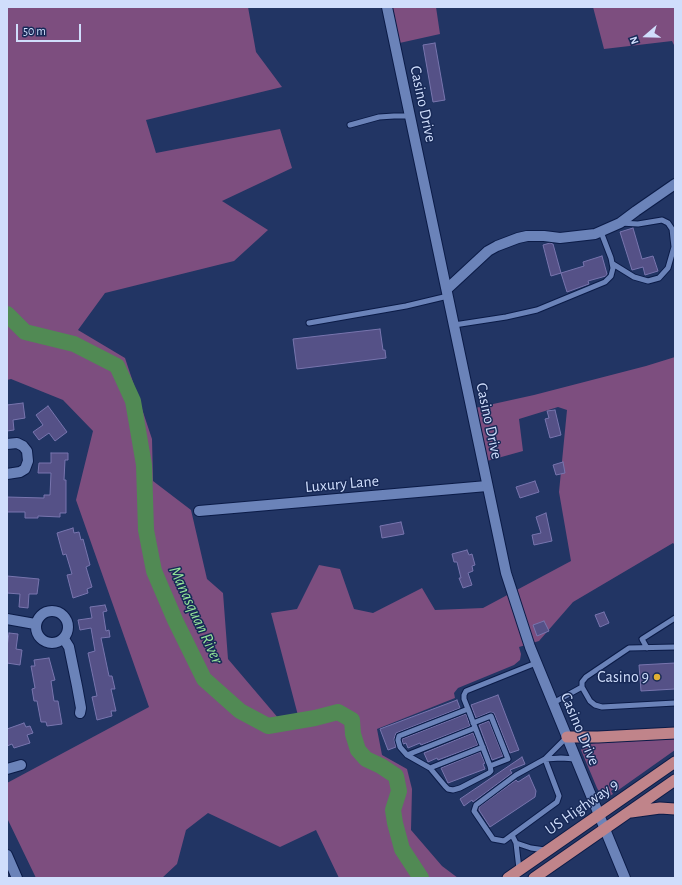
<!DOCTYPE html>
<html>
<head>
<meta charset="utf-8">
<style>
	body { margin:0 }
	#map { position:relative; width:682px; height:885px; overflow:hidden; background:#223564; font-family:"Alegreya Sans",sans-serif }
	canvas { display:block }
	.frame { position:absolute; inset:0; border:8px solid #d0defc; pointer-events:none }
	.north { position:absolute; left:626px; top:16px; width:40px; height:40px; -webkit-text-stroke:3px #182a58; paint-order:stroke; rotate:250deg; font-size:11px; font-weight:700; line-height:16px; text-align:center; color:#d0defc }
	.north::after { content:''; display:block; margin:auto; width:14px; height:18px; background:#d0defc; clip-path:polygon(50% 0,100% 100%,50% 72%,0 100%) }
	.scale { position:absolute; left:16px; top:24px; width:65px; height:18px; box-sizing:border-box; border:2px solid #d0defc; border-top:0; padding-left:5px; font-size:12px; line-height:14px; white-space:nowrap; color:#d0defc; -webkit-text-stroke:3px #182a58; paint-order:stroke }
</style>
</head>
<body>
<div id="map">
<canvas width="682" height="885"></canvas>
<div class="frame"></div>
<div class="north">N</div>
<div class="scale">50 m</div>
</div>
<script>
const g = document.querySelector('canvas').getContext('2d');
g.lineJoin = 'round';
function fill(path, color) { g.fillStyle = color; g.fill(path, 'evenodd'); }
const shape = rows => new Path2D(rows.map(r => 'M' + r).join(''));
function trace(path, color, width, dash) { g.strokeStyle = color; g.lineWidth = width; g.lineCap = dash ? 'butt' : 'round'; g.setLineDash(dash || []); g.stroke(path); }
function drawText(font, color, halo, rows, align = 'center') {
  g.font = font + ' "Alegreya Sans",sans-serif'; g.lineWidth = 3; g.setLineDash([]); g.textBaseline = 'middle'; g.strokeStyle = halo; g.fillStyle = color; for (const [text, x, y, turn = 0] of rows) {
    g.save(); g.translate(x, y); g.rotate((+turn || 0) * Math.PI / 180); g.textAlign = isNaN(turn) ? turn : align; if (halo) g.strokeText(text, 0, 0); g.fillText(text, 0, 0); g.restore();
  }
}
fill(shape([
	[7,7,248,7,256,52,282,87,146,120,156,153,280,129,292,168,222,201,268,230,234,261,105,293,78,330,125,358,152,439,153,481,191,510,207,579,223,593,228,659,279,719,300,723,271,613,297,609,319,565,340,569,354,609,373,613,422,588,435,610,483,608,571,561,559,492,567,410,558,407,519,419,523,451,487,461,475,408,534,395,646,366,675,357,675,545,673,543,573,602,539,641,519,647,521,654,520,660,514,665,458,688,454,693,455,698,377,729,382,755,407,769,412,789,411,830,442,866,458,878,339,878,316,830,280,847,208,813,186,830,177,864,162,878,36,878,7,818,7,783,149,707,76,500,93,431,63,400,11,379,7,380],
	[387,7,436,7,440,34,395,44],
	[593,7,675,7,675,47,672,41,604,49],
	[675,739,675,750,617,791,615,788,611,791,613,794,605,799,604,798,603,799,597,788,581,750,585,745,596,743]
]), '#7d4e7f');
trace(shape([
	[7,314,25,332,74,344,117,366,133,401,144,465,146,530,154,571,175,620,204,679,240,711,268,726,315,718,338,712,352,720,353,734,358,750,366,759,381,766,396,776,399,791,393,810,395,823,402,849,421,878]
]), '#518a54', 16);
const building = shape([
	[435,43,445,100,433,102,423,45,435,43],
	[633,228,642,259,653,256,658,271,645,275,643,267,632,270,620,232,633,228],
	[550,243,553,244,561,273,551,276,543,245,550,243],
	[602,256,607,274,606,276,588,281,589,284,567,292,561,273,584,266,583,262,602,256],
	[380,329,383,350,385,350,386,358,297,369,293,339,380,329],
	[23,403,25,418,13,420,14,430,7,431,7,405,23,403],
	[48,406,67,432,55,441,49,433,39,440,33,432,43,425,36,415,48,406],
	[555,410,561,435,550,438,545,419,549,418,547,411,555,410],
	[51,453,68,453,68,460,65,460,64,480,66,480,66,513,60,513,60,517,38,516,38,518,25,518,25,512,7,512,7,497,44,498,44,495,50,495,51,473,38,473,39,463,51,463,51,453],
	[563,462,565,473,556,475,553,465,563,462],
	[535,481,539,492,520,498,516,487,535,481],
	[546,513,552,541,534,545,532,535,541,533,536,517,546,513],
	[401,522,404,534,382,538,380,526,401,522],
	[73,528,74,533,79,532,81,540,83,539,90,565,86,567,92,587,87,589,88,593,73,598,67,575,72,574,66,554,63,555,57,533,73,528],
	[467,550,469,555,472,554,475,565,472,566,473,571,468,573,472,585,463,588,459,578,461,578,457,562,454,562,452,554,467,550],
	[7,576,39,579,37,594,29,594,28,608,19,607,20,594,7,593,7,576],
	[105,605,107,611,103,612,106,631,109,630,110,637,101,638,109,676,112,676,115,689,111,689,116,711,111,711,112,716,97,720,92,697,97,696,88,653,95,651,91,628,80,630,78,620,92,618,90,607,105,605],
	[604,612,609,623,600,627,595,615,604,612],
	[544,621,549,631,537,636,533,625,544,621],
	[9,633,18,634,16,649,22,650,20,665,7,663,7,647,9,633],
	[49,658,55,680,51,681,54,701,58,701,62,724,47,726,46,722,41,722,37,701,34,701,32,689,35,688,31,666,35,666,34,660,49,658],
	[675,663,675,689,641,691,639,665,675,663],
	[498,695,519,750,510,753,494,713,490,712,476,718,471,705,498,695],
	[457,700,460,708,396,733,394,739,396,747,388,750,380,729,457,700],
	[466,714,470,726,421,745,420,743,408,748,406,743,403,744,402,739,466,714],
	[489,721,503,756,492,760,479,725,489,721],
	[24,723,26,727,30,726,33,733,27,735,30,743,14,748,12,744,7,746,7,729,24,723],
	[473,733,478,745,438,760,437,758,428,762,424,753,473,733],
	[480,752,485,763,483,764,485,769,448,783,441,768,480,752],
	[522,757,525,764,510,770,512,773,473,802,472,800,464,806,460,799,522,757],
	[529,775,536,791,535,797,490,827,479,810,479,807,516,780,518,782,529,775]
]);
fill(building, '#555187');
trace(building, '#7875ae', 1);
const service = shape([
	[350,125,379,117,394,116,410,116],
	[613,264,634,277,648,281,659,278,668,268,674,247,672,229,668,223,662,220,638,224,620,223],
	[309,323,406,306,448,296],
	[454,325,506,317,537,310,605,282,611,276,613,268,611,258,601,232],
	[647,648,642,639,675,618],
	[582,687,582,682,586,677,629,648,675,647],
	[553,703,582,687,590,701,595,705,602,707,675,703],
	[468,709,490,766,491,771,489,773,460,788,453,790,448,789,445,786,430,768,407,755,400,747,398,740,399,736,468,709,464,699,464,695,466,691,536,663],
	[473,723,491,716,508,759,490,766],
	[407,755,475,728],
	[545,759,561,758,576,759],
	[430,768,483,747],
	[512,835,504,841,493,839,474,811,476,805,516,775,545,759,567,737],
	[516,843,531,848,545,850],
	[519,869,516,843,512,835,557,802,559,796,545,759]
]);
const minor = shape([
	[447,289,488,251,497,246,518,238,527,236,544,236,560,238,595,234,620,223,636,211,675,184],
	[7,444,17,443,23,446,27,451,28,461,25,469,20,472,7,474],
	[199,511,487,486],
	'36 627a16 16 0 1 1 32 0a16 16 0 1 1-32 0Z',
	[7,619,35,624],
	[64,639,69,647,77,686,81,708,80,713],
	[7,769,21,765],
	[7,855,17,878]
]);
const tertiary = shape([
	[387,7,506,573,530,647,625,878]
]);
const trunk = shape([
	[567,737,598,737,675,733],
	[631,812,660,808,675,809],
	[508,878,675,762],
	[534,878,675,780]
]);
trace(service, '#0b1b47', 7);
trace(minor, '#0b1b47', 12);
trace(tertiary, '#0b1b47', 12);
trace(trunk, '#0b1b47', 13);
trace(service, '#6b83b9', 5);
trace(minor, '#6b83b9', 10);
trace(tertiary, '#6b83b9', 10);
trace(trunk, '#c0848a', 11);
for (const [x, y, r, color] of [
	[657,677,4,"#e1af34"]
]) { const dot = new Path2D(); dot.arc(x, y, r, 0, 2 * Math.PI); g.fillStyle = color; g.fill(dot); trace(dot, '#182a58', 1.5); }
drawText('16px', '#d0defc', '#182a58', [
	["Casino Drive",423,104,78],
	["Casino Drive",489,421,78],
	["Luxury Lane",342,484,-5],
	["Casino Drive",580,729,67],
	["US Highway 9",582,807,-35]
]);
drawText('16px', '#d0defc', '#182a58', [
	["Casino 9",649,677]
], 'right');
drawText('italic 17px', '#95e598', '#182a58', [
	["Manasquan River",196,615,65]
]);
</script>
</body>
</html>
